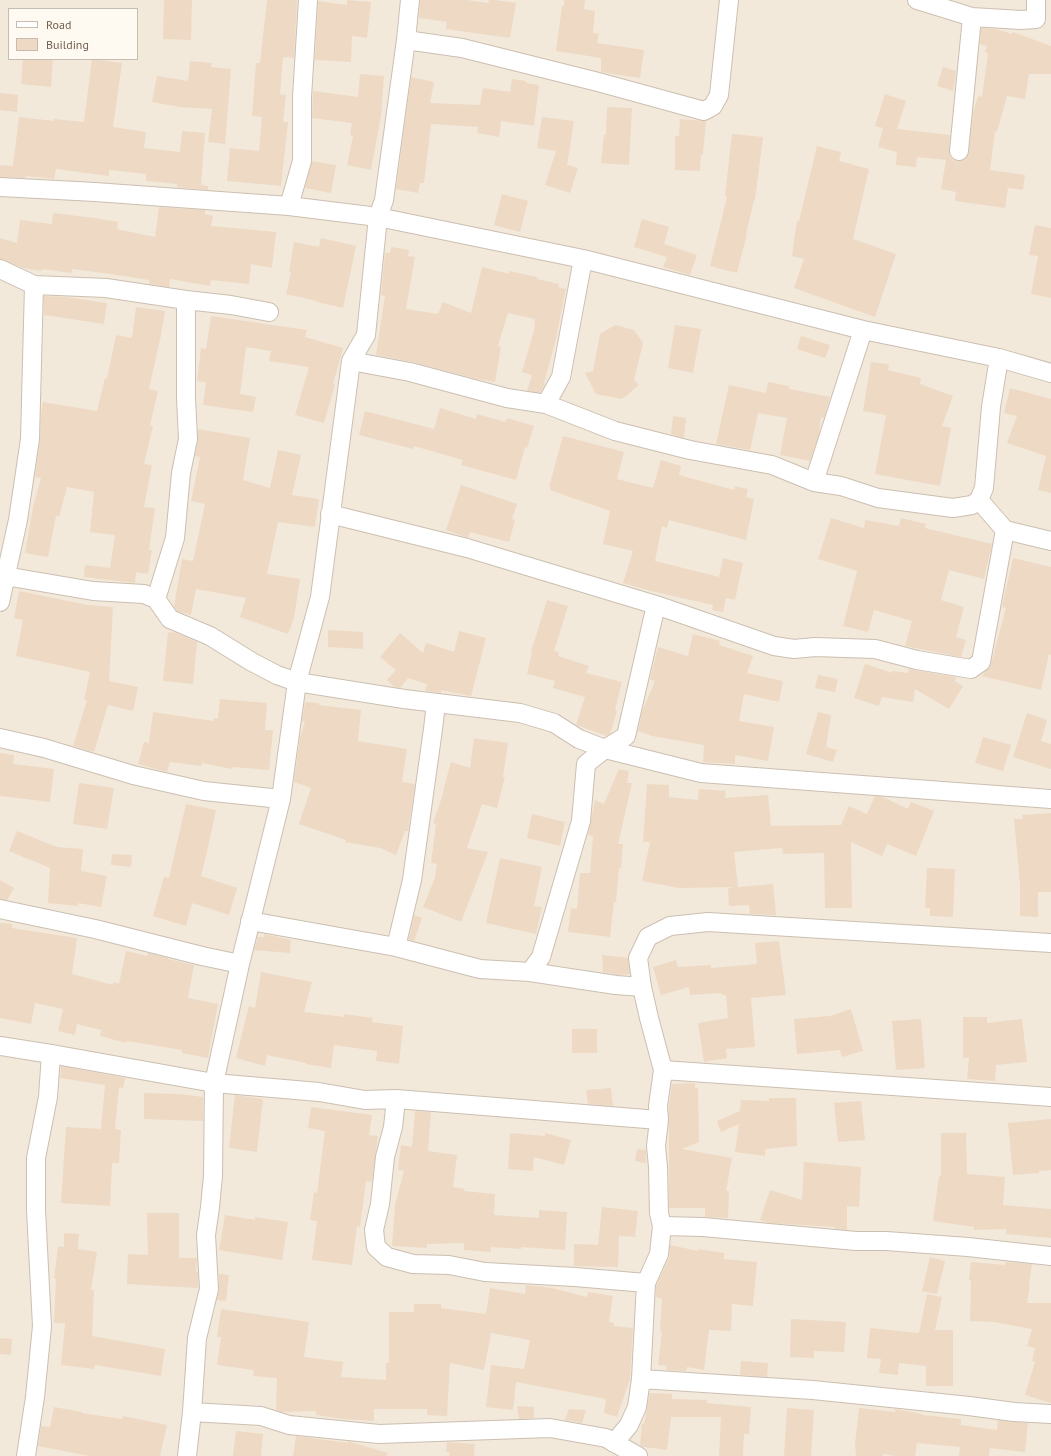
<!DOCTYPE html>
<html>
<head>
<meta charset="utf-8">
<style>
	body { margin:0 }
	#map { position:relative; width:1051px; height:1456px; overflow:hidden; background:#fbf6eb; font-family:"PT Sans",sans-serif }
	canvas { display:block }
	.legend { position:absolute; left:8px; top:8px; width:130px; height:52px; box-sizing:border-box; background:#fefaf1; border:1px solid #c7bcb1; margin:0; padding:5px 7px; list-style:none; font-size:12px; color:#746050 }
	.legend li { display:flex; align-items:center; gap:8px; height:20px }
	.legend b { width:20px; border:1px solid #c7bcb1 }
</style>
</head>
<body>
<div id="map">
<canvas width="1051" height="1456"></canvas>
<ul class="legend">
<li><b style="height:5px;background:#fff"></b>Road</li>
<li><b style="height:11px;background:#eed9c5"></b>Building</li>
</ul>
</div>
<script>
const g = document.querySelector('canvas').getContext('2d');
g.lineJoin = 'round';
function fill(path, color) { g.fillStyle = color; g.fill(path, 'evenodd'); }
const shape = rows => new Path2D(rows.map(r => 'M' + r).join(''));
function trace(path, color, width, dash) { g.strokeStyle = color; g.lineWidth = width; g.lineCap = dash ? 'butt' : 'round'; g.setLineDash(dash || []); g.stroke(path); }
fill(shape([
	[0,0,1051,0,1051,1456,0,1456],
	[9,9,137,9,137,59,9,59]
]), '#f2e9da');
fill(shape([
	[164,0,192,0,191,40,163,39],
	[267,0,297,0,294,58,283,57,280,94,286,95,283,122,288,122,281,186,227,181,230,148,259,151,262,117,252,116,256,63,260,63],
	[347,0,371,2,367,38,352,36,351,62,315,60,318,1,347,5],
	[420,0,467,0,488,3,489,0,495,0,516,3,510,38,446,29,447,22,419,18],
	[564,0,585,0,584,9,595,11,593,33,599,34,597,43,644,50,640,78,601,72,601,58,556,51,562,6,564,6],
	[981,28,996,29,1012,34,1013,32,1051,46,1051,74,1029,74,1025,99,1007,96,997,132,995,131,990,170,1025,175,1023,190,1008,188,1005,208,955,201,956,192,941,189,946,160,917,157,916,167,896,165,897,152,878,147,883,128,875,126,885,94,906,101,897,129,950,135,949,150,950,156,953,160,958,161,964,160,967,157,969,152,973,113,978,96,982,97,988,53,985,52,987,46,980,44],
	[23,59,53,59,51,87,21,84],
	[92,59,122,63,113,127,146,132,144,148,180,152,182,131,205,133,201,185,208,186,208,190,177,187,177,184,146,181,146,174,109,170,109,176,56,169,54,179,26,176,26,178,0,177,0,165,13,166,19,117,54,121,54,119,84,122],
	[190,61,212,63,211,67,231,69,225,144,208,142,212,109,180,107,152,102,157,76,188,81],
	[943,67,956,71,953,91,937,86],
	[360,74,384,76,381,116,371,170,347,165,353,136,350,135,352,123,312,118,313,91,358,97],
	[411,77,434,82,430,103,480,105,483,88,510,92,512,79,526,81,526,83,539,85,534,126,501,121,499,137,477,133,478,127,431,124,424,183,420,183,418,193,396,189],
	[0,93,18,95,17,112,0,110],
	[607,107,632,108,629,165,601,163,604,135,606,135],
	[542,117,574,121,567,165,578,168,570,193,545,185,556,151,537,148],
	[680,119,706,121,703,154,701,154,700,171,675,170,675,136,679,136],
	[732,134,763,137,755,200,754,200,746,234,747,234,737,273,710,266,727,197,725,196],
	[817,146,841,152,839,161,869,169,853,239,896,254,875,317,794,288,804,259,792,256,793,248,797,221,799,221],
	[312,161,336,165,331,193,305,188],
	[502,194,528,201,520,232,494,225],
	[159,207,205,210,205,214,213,216,211,226,276,232,272,268,251,264,249,284,211,280,210,286,170,279,169,287,149,284,149,280,111,274,72,269,72,273,42,269,42,271,23,268,0,259,0,238,17,243,20,220,52,224,53,213,95,218,118,222,117,229,155,237],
	[642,219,669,227,664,244,697,255,690,275,663,267,667,257,634,247],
	[1035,225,1051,228,1051,298,1031,294,1038,256,1029,255],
	[321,238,356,246,343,308,317,302,317,301,286,294,291,272,289,272,294,242,319,247],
	[391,247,409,250,408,256,415,257,406,309,438,314,443,302,471,313,482,267,509,274,509,271,537,277,537,279,559,284,558,287,566,289,555,343,544,383,545,384,540,393,527,391,532,375,522,372,535,327,534,327,535,319,508,313,498,346,501,347,495,382,476,379,413,362,376,355,385,296,381,295,385,253,390,253],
	[44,296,66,297,107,303,104,324,44,315],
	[136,307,165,311,161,335,149,389,158,391,150,425,153,426,144,464,152,465,144,507,155,508,149,550,152,550,148,574,136,572,135,583,84,577,85,565,110,568,115,535,90,532,94,492,67,487,59,517,56,516,48,557,25,553,33,507,41,478,35,477,40,440,41,414,43,402,97,411,105,378,107,379,116,335,132,338],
	[211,316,307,330,305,337,343,348,333,384,335,384,324,423,295,415,309,367,269,361,271,351,246,347,240,394,256,397,253,412,203,405,206,382,197,381,201,348,206,349],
	[615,325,634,330,643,343,634,380,639,385,622,399,596,394,585,373,593,371,600,334],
	[675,325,701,329,693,373,668,368],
	[801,336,830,345,825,358,797,349],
	[871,362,889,364,888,370,921,378,920,384,953,396,942,426,951,428,940,486,875,474,886,415,863,411],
	[768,382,789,386,789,389,830,397,824,418,821,417,819,434,810,461,780,455,787,418,758,413,750,450,716,444,729,385,766,393],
	[1010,388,1051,399,1051,493,1038,490,1046,456,1007,443,1017,416,1004,413],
	[440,408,476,419,477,414,505,422,507,418,534,426,527,448,525,447,516,480,461,465,463,460,414,446,413,449,359,435,365,411,434,429],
	[673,416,686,418,684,438,671,434],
	[198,429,250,438,243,480,270,488,278,450,301,455,292,495,319,499,315,527,278,522,267,574,300,579,294,618,288,634,240,617,246,598,196,589,191,615,177,611,174,607,182,559,193,561,205,504,191,501,200,457,195,456,198,441],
	[563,436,624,452,617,479,653,488,661,460,681,466,679,475,734,490,735,486,748,489,746,497,754,499,746,540,669,520,667,528,662,526,655,561,719,577,723,558,743,563,735,600,726,598,723,612,712,610,713,605,651,591,623,583,633,551,603,544,610,511,550,490,551,487,549,487],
	[461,485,517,504,512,519,515,520,509,542,470,532,468,538,446,530],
	[831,518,864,528,865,520,899,526,901,518,926,524,925,528,992,544,984,579,949,570,941,600,964,607,956,637,966,640,961,657,905,646,912,621,874,610,868,632,843,626,857,571,818,559],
	[1013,558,1051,567,1051,655,1049,654,1041,690,982,676,991,664,1006,608,1002,607],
	[19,591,88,605,113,607,109,681,138,687,133,711,108,705,94,752,73,746,87,700,84,700,90,672,16,656,23,620,14,618],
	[547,600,568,606,554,651,559,652,558,656,589,666,586,673,622,682,615,710,617,711,610,734,607,736,576,725,585,697,553,688,555,681,527,674,532,652,531,652],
	[328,630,363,632,363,649,328,647],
	[459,631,486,638,471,696,441,690,441,693,425,691,427,684,408,678,400,688,395,687,387,680,396,670,380,657,400,633,423,653,426,643,454,652],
	[168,632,176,633,197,642,193,684,163,681],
	[693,634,720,641,719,645,753,656,747,673,783,681,779,702,744,694,739,721,774,727,768,761,735,755,735,764,703,762,704,745,652,736,638,731,642,712,655,681,650,679,658,647,688,656],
	[865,664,892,673,892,671,908,673,909,669,956,677,955,681,963,686,949,709,915,689,913,702,882,697,879,706,854,698],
	[818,675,838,679,835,692,815,688],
	[220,699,267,703,265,730,273,730,269,770,233,767,232,769,202,763,201,766,170,762,167,772,138,764,144,742,149,743,153,712,213,721,214,718,218,719],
	[305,702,319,703,319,705,361,710,358,741,407,749,402,782,415,784,408,831,405,831,396,855,380,848,345,842,346,840,299,824,311,788,294,782,300,737,305,722,302,721],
	[818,712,831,715,826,747,837,750,833,762,806,754],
	[1027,713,1047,720,1041,741,1051,744,1051,769,1013,757],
	[983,737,1011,745,1003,771,975,763],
	[474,738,508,743,503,777,505,777,497,808,482,804,467,848,488,852,461,922,423,907,435,878,437,864,431,863,436,824,433,823,444,791,443,791,451,762,470,768],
	[0,753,14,755,13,764,54,769,50,802,0,796],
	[619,769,629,771,627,783,632,783,618,844,623,844,621,868,619,868,616,902,614,902,610,937,568,932,571,908,577,909,580,873,590,873,593,836,588,835,595,800,604,804],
	[79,783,114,788,107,829,73,824],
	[647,784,669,785,669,797,698,800,699,789,726,791,725,798,768,795,771,826,841,825,849,806,867,814,875,796,883,797,908,809,911,802,934,811,916,856,887,844,882,856,851,842,852,908,825,908,824,853,783,854,782,848,734,852,738,887,773,884,776,915,750,914,749,905,729,906,728,888,735,887,679,888,642,881,650,842,643,842],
	[186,804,216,810,207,852,201,876,237,888,229,915,192,903,186,926,153,916,164,877,169,878],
	[1051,813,1051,892,1038,892,1038,917,1020,916,1020,884,1014,819,1023,819,1022,815],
	[532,814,565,822,560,846,527,838],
	[17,831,57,847,83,849,81,871,107,876,101,907,78,903,78,906,48,903,50,868,9,851],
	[112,854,132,855,131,867,111,865],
	[500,858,542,867,534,906,542,907,536,934,486,923],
	[927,868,955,869,953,917,930,916,930,908,925,908],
	[0,880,14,888,7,900,0,899],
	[414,915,422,918,414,941,409,939],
	[0,923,12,924,12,928,77,938,72,974,113,985,114,982,119,984,126,951,147,956,148,953,169,958,168,959,194,965,188,998,218,1004,208,1058,182,1053,182,1050,127,1041,126,1043,100,1036,101,1030,77,1024,75,1035,58,1031,63,1009,35,1003,31,1024,0,1018],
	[264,934,291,940,290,953,254,950,258,937,264,937],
	[779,941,786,995,751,998,755,1047,726,1049,727,1058,704,1062,698,1023,728,1018,726,995,722,995,722,993,690,995,689,987,661,995,653,967,676,960,678,967,711,965,711,968,757,964,755,943],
	[602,955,628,958,630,974,618,975,603,972],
	[261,972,312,982,304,1012,344,1017,344,1014,373,1018,372,1022,403,1026,399,1064,376,1061,377,1051,334,1045,331,1068,306,1064,306,1063,267,1055,265,1066,236,1058,249,1006,255,1008],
	[851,1009,863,1051,842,1057,840,1050,797,1054,794,1019,830,1016],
	[963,1017,987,1017,987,1023,1022,1019,1027,1062,996,1065,995,1081,967,1079,969,1058,963,1058],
	[921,1019,925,1068,896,1070,892,1021],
	[572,1029,597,1029,597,1053,572,1053],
	[61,1066,125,1078,123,1088,119,1087,115,1129,121,1130,119,1163,112,1163,110,1206,61,1203,66,1127,101,1129,105,1085,60,1078],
	[695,1083,695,1088,698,1088,699,1142,682,1149,732,1158,726,1191,729,1191,728,1218,705,1217,705,1208,669,1208,669,1106,672,1084],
	[611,1088,613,1106,588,1104,586,1090],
	[144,1093,180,1094,203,1097,203,1121,144,1119],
	[235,1095,263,1099,257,1152,229,1148],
	[769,1098,796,1098,797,1146,765,1149,765,1156,735,1152,739,1124,721,1132,717,1121,740,1111,741,1100,769,1101],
	[861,1101,865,1140,838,1142,834,1103],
	[311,1107,372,1115,369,1135,378,1136,372,1182,366,1181,360,1227,357,1226,352,1265,312,1260,317,1221,310,1220,314,1192,317,1193,325,1131,308,1128],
	[415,1111,431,1112,428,1151,457,1155,453,1187,465,1189,464,1191,495,1194,494,1215,539,1218,539,1210,567,1212,565,1250,522,1247,521,1249,491,1247,491,1252,464,1250,464,1243,427,1244,427,1248,392,1246,395,1205,404,1171,398,1170,401,1145,412,1147],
	[1051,1119,1051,1170,1039,1171,1039,1173,1013,1175,1008,1123],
	[510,1133,545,1136,545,1133,571,1140,564,1165,534,1157,533,1171,508,1169],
	[941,1133,966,1133,967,1174,1005,1177,1003,1205,1051,1209,1051,1238,1006,1234,1006,1229,974,1230,974,1227,933,1221,939,1176,941,1176],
	[637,1149,646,1150,646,1163,635,1161],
	[804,1162,861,1167,859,1207,847,1206,847,1230,835,1229,835,1227,769,1223,760,1220,770,1190,802,1200],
	[602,1207,638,1211,635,1237,619,1236,618,1267,574,1266,574,1244,598,1245],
	[147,1213,179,1213,179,1258,197,1258,196,1272,198,1272,198,1288,127,1284,128,1254,148,1255],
	[225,1215,255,1220,255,1217,288,1222,282,1260,219,1250],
	[64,1233,79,1234,78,1249,97,1252,91,1290,94,1290,92,1336,165,1349,161,1376,95,1365,94,1369,61,1365,65,1323,54,1323,56,1279,54,1279,58,1246,64,1247],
	[670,1245,698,1251,698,1249,724,1253,724,1259,757,1262,753,1306,732,1304,731,1331,709,1330,704,1370,687,1367,686,1371,666,1370,667,1366,658,1365,662,1332,660,1331,662,1299,656,1297,656,1286,669,1258],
	[930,1257,945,1261,937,1294,922,1291],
	[971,1262,1005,1265,1006,1262,1032,1264,1029,1285,1030,1285,1027,1303,1051,1303,1051,1403,1025,1395,1035,1362,1032,1361,1035,1348,1027,1346,1032,1329,994,1322,970,1321,971,1280,969,1280],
	[219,1274,229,1275,226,1301,217,1300,219,1289],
	[526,1285,552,1288,587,1297,588,1292,613,1296,609,1322,614,1323,614,1326,633,1328,630,1379,617,1417,604,1413,606,1399,516,1382,513,1410,486,1407,491,1365,524,1369,530,1340,491,1333,484,1370,450,1363,447,1416,427,1415,427,1409,374,1409,374,1421,343,1419,316,1415,316,1411,281,1412,276,1410,277,1378,253,1376,254,1370,217,1365,221,1337,217,1337,221,1309,309,1322,304,1357,343,1362,341,1377,386,1380,386,1363,389,1363,389,1312,414,1312,414,1304,441,1304,441,1308,486,1314,490,1288,525,1294],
	[927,1294,942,1297,935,1330,953,1330,953,1386,926,1386,926,1366,899,1363,898,1375,879,1373,881,1359,867,1358,870,1328,919,1333],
	[791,1319,846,1322,844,1352,814,1351,814,1358,790,1357],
	[0,1338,12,1339,11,1355,0,1354],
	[741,1361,768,1363,767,1377,740,1375],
	[650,1393,672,1394,672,1399,707,1400,707,1403,751,1407,749,1434,744,1434,743,1456,719,1456,721,1417,671,1417,667,1450,644,1447,640,1445,642,1424,644,1424],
	[517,1406,534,1407,534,1418,519,1419],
	[54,1407,82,1412,81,1413,122,1419,123,1416,167,1425,160,1456,89,1456,38,1446,41,1426,50,1427],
	[787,1408,814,1410,811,1456,784,1456],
	[859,1408,895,1412,895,1409,922,1414,922,1415,961,1419,961,1425,997,1430,998,1420,1028,1423,1025,1452,990,1448,989,1456,959,1456,960,1447,917,1443,915,1456,896,1456,883,1454,883,1456,856,1456,855,1444],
	[569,1409,586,1410,582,1423,565,1420],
	[236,1431,263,1434,261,1456,233,1456],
	[296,1436,348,1443,348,1441,351,1442,388,1453,387,1456,293,1456],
	[447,1442,475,1444,474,1456,449,1456,450,1453,446,1452]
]), '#eed9c5');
const street = shape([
	[917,0,972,17,1021,20,1036,19,1036,0],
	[406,40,462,48,598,82,704,111,713,106,719,95,729,0],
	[959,151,972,17],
	[0,187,95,192,289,206,378,217,583,259,863,330,999,358,1051,373],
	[289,206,302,161,302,97,308,0],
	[0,269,34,285,106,288,186,300,231,305,269,312],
	[351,361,410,372,507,398,546,404,615,431,690,450,772,465,814,482,841,486,878,498,953,508,972,505,979,500,984,488,991,407,999,358],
	[546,404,561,377,583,259],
	[814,482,863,330],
	[979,500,1005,530,1051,541],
	[330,514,467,548,656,605,774,646,794,649,815,647,875,649,917,660,971,669,981,662,1005,530],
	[5,576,93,591,144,594,156,599,170,619,210,636,252,662,277,675,297,682,404,699,520,713,554,723,579,739,605,749,701,773,1051,799],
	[156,599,175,538,181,473,188,439,186,398,186,300],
	[0,602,18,520,30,439,34,285],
	[0,738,44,748,133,775,204,791,281,799],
	[0,909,95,929,202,956,240,964],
	[250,921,396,947,480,969,530,972,616,985,642,987,649,1018,663,1070,658,1106,659,1120,656,1146,658,1167,659,1213,662,1226,659,1254,646,1283],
	[396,947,412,880,433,729,436,703],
	[530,972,541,957,581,821,586,764,605,749,626,736,656,605],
	[642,987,638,958,648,937,670,926,708,922,1051,943],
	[0,1046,51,1054,214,1083,319,1092,365,1100,396,1099,393,1127,385,1157,380,1204,374,1230,376,1247,387,1257,413,1264,449,1265,485,1272,575,1277,646,1283,641,1379,637,1407,629,1425,614,1443],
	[663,1070,1051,1097],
	[396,1099,659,1120],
	[662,1226,703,1227,856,1241,886,1241,968,1247,1051,1256],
	[641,1379,813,1390,969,1406,1014,1412,1051,1414],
	[192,1412,261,1416,289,1425,379,1434,550,1428,606,1438,638,1456],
	[26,1456,35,1397,42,1326,36,1210,36,1158,48,1097,51,1054],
	[187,1456,192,1412,197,1338,209,1289,206,1235,210,1207,213,1176,214,1083,240,964,281,799,297,682,320,597,351,361,366,335,378,217,384,200,406,40,410,0]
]);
trace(street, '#ccbfb1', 20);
trace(street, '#fff', 18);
</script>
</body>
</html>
